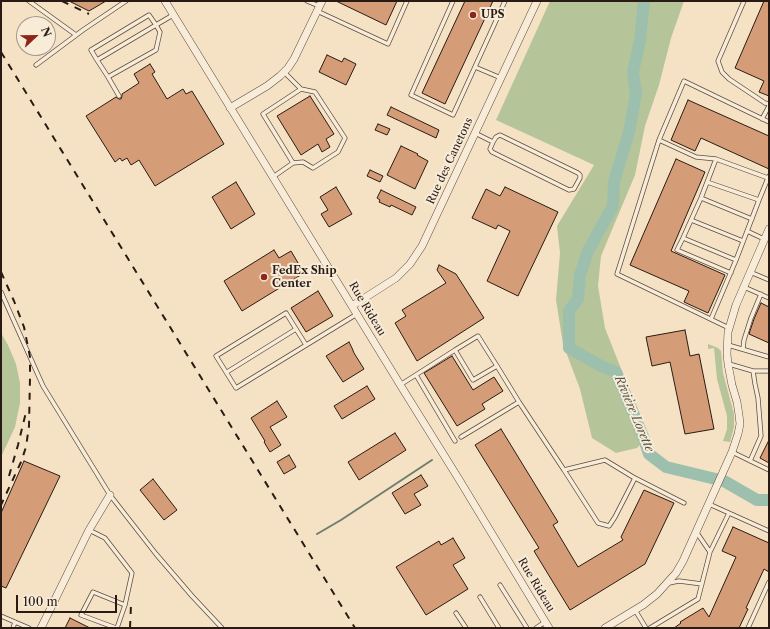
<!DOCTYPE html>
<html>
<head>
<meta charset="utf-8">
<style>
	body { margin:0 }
	#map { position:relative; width:770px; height:629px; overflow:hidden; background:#f5e2c5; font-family:"Libre Caslon Text",serif }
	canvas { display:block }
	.frame { position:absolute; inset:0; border:2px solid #291b13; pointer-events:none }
	.north { position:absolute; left:16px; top:16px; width:40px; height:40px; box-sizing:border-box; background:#f8ecd9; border:1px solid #a5988a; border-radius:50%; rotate:68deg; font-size:11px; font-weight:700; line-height:16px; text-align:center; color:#291b13 }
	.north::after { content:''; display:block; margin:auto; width:14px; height:18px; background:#8f2418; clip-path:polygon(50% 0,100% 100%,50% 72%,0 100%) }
	.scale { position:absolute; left:16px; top:595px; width:101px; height:18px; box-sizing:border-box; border:2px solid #291b13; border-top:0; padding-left:5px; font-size:12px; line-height:14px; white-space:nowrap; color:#291b13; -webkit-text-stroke:3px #f8ecd9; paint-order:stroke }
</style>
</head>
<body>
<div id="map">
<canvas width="770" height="629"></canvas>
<div class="frame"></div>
<div class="north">N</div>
<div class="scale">100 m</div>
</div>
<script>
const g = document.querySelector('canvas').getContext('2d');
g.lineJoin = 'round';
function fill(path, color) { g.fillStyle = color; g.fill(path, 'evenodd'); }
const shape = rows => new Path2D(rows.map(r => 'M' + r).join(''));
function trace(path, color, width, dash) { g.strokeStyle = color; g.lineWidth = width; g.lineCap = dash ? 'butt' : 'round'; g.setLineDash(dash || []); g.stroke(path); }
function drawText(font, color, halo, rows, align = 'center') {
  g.font = font + ' "Libre Caslon Text",serif'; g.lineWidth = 4; g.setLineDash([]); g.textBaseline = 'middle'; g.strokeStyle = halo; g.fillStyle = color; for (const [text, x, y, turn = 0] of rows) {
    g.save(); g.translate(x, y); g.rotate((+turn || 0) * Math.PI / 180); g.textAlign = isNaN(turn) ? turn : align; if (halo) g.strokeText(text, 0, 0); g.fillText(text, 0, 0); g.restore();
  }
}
fill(shape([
	[550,1,684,1,671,38,659,85,645,126,635,175,601,256,598,286,605,328,648,437,637,448,616,453,592,438,580,389,563,344,556,300,560,253,557,226,594,165,496,120],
	[1,333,8,345,16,364,20,383,20,403,15,427,1,457],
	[708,344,718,348,721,351,723,373,734,414,734,427,730,442,723,441,727,429,727,416,717,379,714,348,708,349]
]), '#b6c499');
trace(shape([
	[317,534,341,520,432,460]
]), '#6f7d70', 2);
trace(shape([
	[644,1,640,40,633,72,636,94,629,132,614,182,613,206,588,251,580,275,578,299,569,311,569,348,601,366,616,372,644,439,649,454,666,467,724,481,757,500,769,500]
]), '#9dbfae', 12);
const building = shape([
	[69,1,106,1,89,11,69,1],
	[336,1,397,1,386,25,336,1],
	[465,1,493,1,445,104,422,93,465,1],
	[764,1,769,1,769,96,759,92,764,81,735,68,764,1],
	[327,55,342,62,344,58,356,64,346,85,319,72,327,55],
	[150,64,155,72,152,74,167,99,183,89,186,94,192,91,224,144,155,186,139,160,131,165,127,158,122,161,120,158,115,162,86,116,116,97,119,99,121,99,122,96,122,94,139,83,134,74,150,64],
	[310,96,334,134,326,139,330,147,322,152,318,144,301,155,277,116,310,96],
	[688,100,769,136,769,169,701,138,695,151,671,140,688,100],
	[391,107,439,130,436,138,387,115,391,107],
	[378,124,390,129,387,135,375,130,378,124],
	[401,146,418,154,417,155,428,161,415,189,387,175,401,146],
	[676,159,705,172,671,251,725,275,708,313,684,302,689,291,630,265,676,159],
	[370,170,383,176,380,182,367,176,370,170],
	[236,182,255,214,231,229,212,197,236,182],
	[336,187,352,214,329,227,321,214,328,210,320,197,336,187],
	[505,187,558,212,518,296,487,281,510,231,498,225,496,229,472,218,486,189,500,196,505,187],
	[381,190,416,207,412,215,391,205,390,207,379,202,380,200,377,198,381,190],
	[274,250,279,258,291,251,304,273,242,311,224,281,274,250],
	[439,265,456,274,484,318,417,361,395,323,406,316,402,310,446,283,437,270,439,265],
	[318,291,333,316,306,332,291,308,318,291],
	[761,303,769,307,769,343,749,334,754,319,761,303],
	[685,330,690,356,699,354,714,429,685,434,670,362,652,366,646,337,685,330],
	[349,342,352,348,354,353,364,369,343,382,326,356,349,342],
	[452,356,473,390,494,377,503,391,482,404,485,409,457,426,424,373,452,356],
	[367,386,375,399,342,419,334,406,367,386],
	[277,401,287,417,270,427,281,445,270,452,264,442,265,441,251,418,277,401],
	[501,429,558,522,553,525,578,567,623,540,621,537,644,490,674,503,645,564,570,610,534,551,539,548,475,445,501,429],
	[395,433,406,450,359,480,348,462,395,433],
	[769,440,769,463,760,458,769,440],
	[289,455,296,467,284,474,277,462,289,455],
	[24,461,60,476,6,588,1,586,1,513,24,461],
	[421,475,428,486,414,494,421,505,405,514,392,493,421,475],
	[153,479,177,510,164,520,140,490,153,479],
	[733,527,769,543,769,572,764,569,746,608,748,609,739,628,674,628,681,623,680,622,703,608,709,617,736,557,722,551,733,527],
	[453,538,465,558,453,565,468,589,426,615,396,567,439,541,441,545,453,538],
	[70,618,90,628,65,628,70,618]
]);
fill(building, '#d59c78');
trace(building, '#291b13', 1);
const lane = shape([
	[29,1,76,35],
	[307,1,319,6],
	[453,1,411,95,453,115,505,1],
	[744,1,718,61,722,72,729,79,765,103,769,104],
	[317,11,388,44,407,1],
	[97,60,91,50,149,15,156,25,160,32,156,50,108,77,97,60,156,25,173,15],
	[36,65,83,30,126,1],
	[475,67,501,78],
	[108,77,119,96],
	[762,119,769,106],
	[475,133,493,142,496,137,500,135,578,173,580,175,580,178,574,189,569,190,492,152,490,149,493,142],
	[659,140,617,274,729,328],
	[716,159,696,157,659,140,684,81,769,122],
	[293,163,303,162,313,168,338,152,345,138,315,92,301,89],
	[769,176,768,178,759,200,736,260,683,238,701,198,716,159,768,178,769,178],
	[273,177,293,163,263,114,301,89,284,72],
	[707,182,759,200],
	[701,198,752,219],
	[691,220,743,241],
	[747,231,764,239],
	[683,238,677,250,731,273],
	[750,272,769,280],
	[744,287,769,298],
	[1,292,43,386,110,495,156,554,192,596,222,628],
	[711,319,736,260],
	[306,345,286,313,216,356,236,388,357,314],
	[728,345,769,357],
	[743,349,744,340,751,318,761,294],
	[729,364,753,371,755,384,758,398,761,436,750,461],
	[497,366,519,402,564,470,605,460,633,477,684,503],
	[753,371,769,371],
	[227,372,296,329],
	[416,375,455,441],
	[400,385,455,350,473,380,497,366,478,336,455,350],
	[461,437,519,402],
	[732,452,769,470],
	[564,470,598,523,609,526,615,517,635,478],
	[709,504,769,531],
	[89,530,105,538,132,573,125,605,117,628],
	[710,552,729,513],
	[669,583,679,581,702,584],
	[500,585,527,628],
	[480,597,499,628],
	[635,610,646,628],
	[456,613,466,628],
	[1,616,29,628],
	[13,628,15,622],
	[116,628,81,615,93,592,125,605],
	[536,628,545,622],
	[650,628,698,599,710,552,697,533],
	[748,628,769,582]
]);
const street = shape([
	[165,1,404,391,460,481,549,628],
	[230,108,267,86,280,76,288,68,294,59,322,1],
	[352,306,396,278,410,264,422,246,537,1],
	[41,628,89,530,110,495],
	[605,628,643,605,657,594,676,573,683,561,732,452,738,434,740,424,739,415,737,402,732,385,728,364,727,354,728,332,736,305,769,229]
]);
trace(lane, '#5c4d40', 5);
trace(street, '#5c4d40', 8);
trace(lane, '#f8ecd9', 3.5);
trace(street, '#f8ecd9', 7);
trace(shape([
	[62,1,89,14],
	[1,52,355,628],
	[1,272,14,301,24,327,30,357,30,378,29,426,26,447,21,462,1,505],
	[9,476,18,445,26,412],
	[130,628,131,605]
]), '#291b13', 2, [7, 7]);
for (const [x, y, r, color] of [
	[473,15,4,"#8f2418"],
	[264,277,4,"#8f2418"]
]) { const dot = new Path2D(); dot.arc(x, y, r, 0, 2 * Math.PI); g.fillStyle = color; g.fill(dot); trace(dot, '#f8ecd9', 1.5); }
drawText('bold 11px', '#291b13', '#f8ecd9', [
	["UPS",481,15],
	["FedEx Ship",272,271],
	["Center",272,284]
], 'left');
drawText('11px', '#291b13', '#f8ecd9', [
	["Rue des Canetons",450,161,-65],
	["Rue Rideau",367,309,59],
	["Rue Rideau",536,585,59]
]);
drawText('italic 12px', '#525449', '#f8ecd9', [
	["Rivière Lorette",634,414,67]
]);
</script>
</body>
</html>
